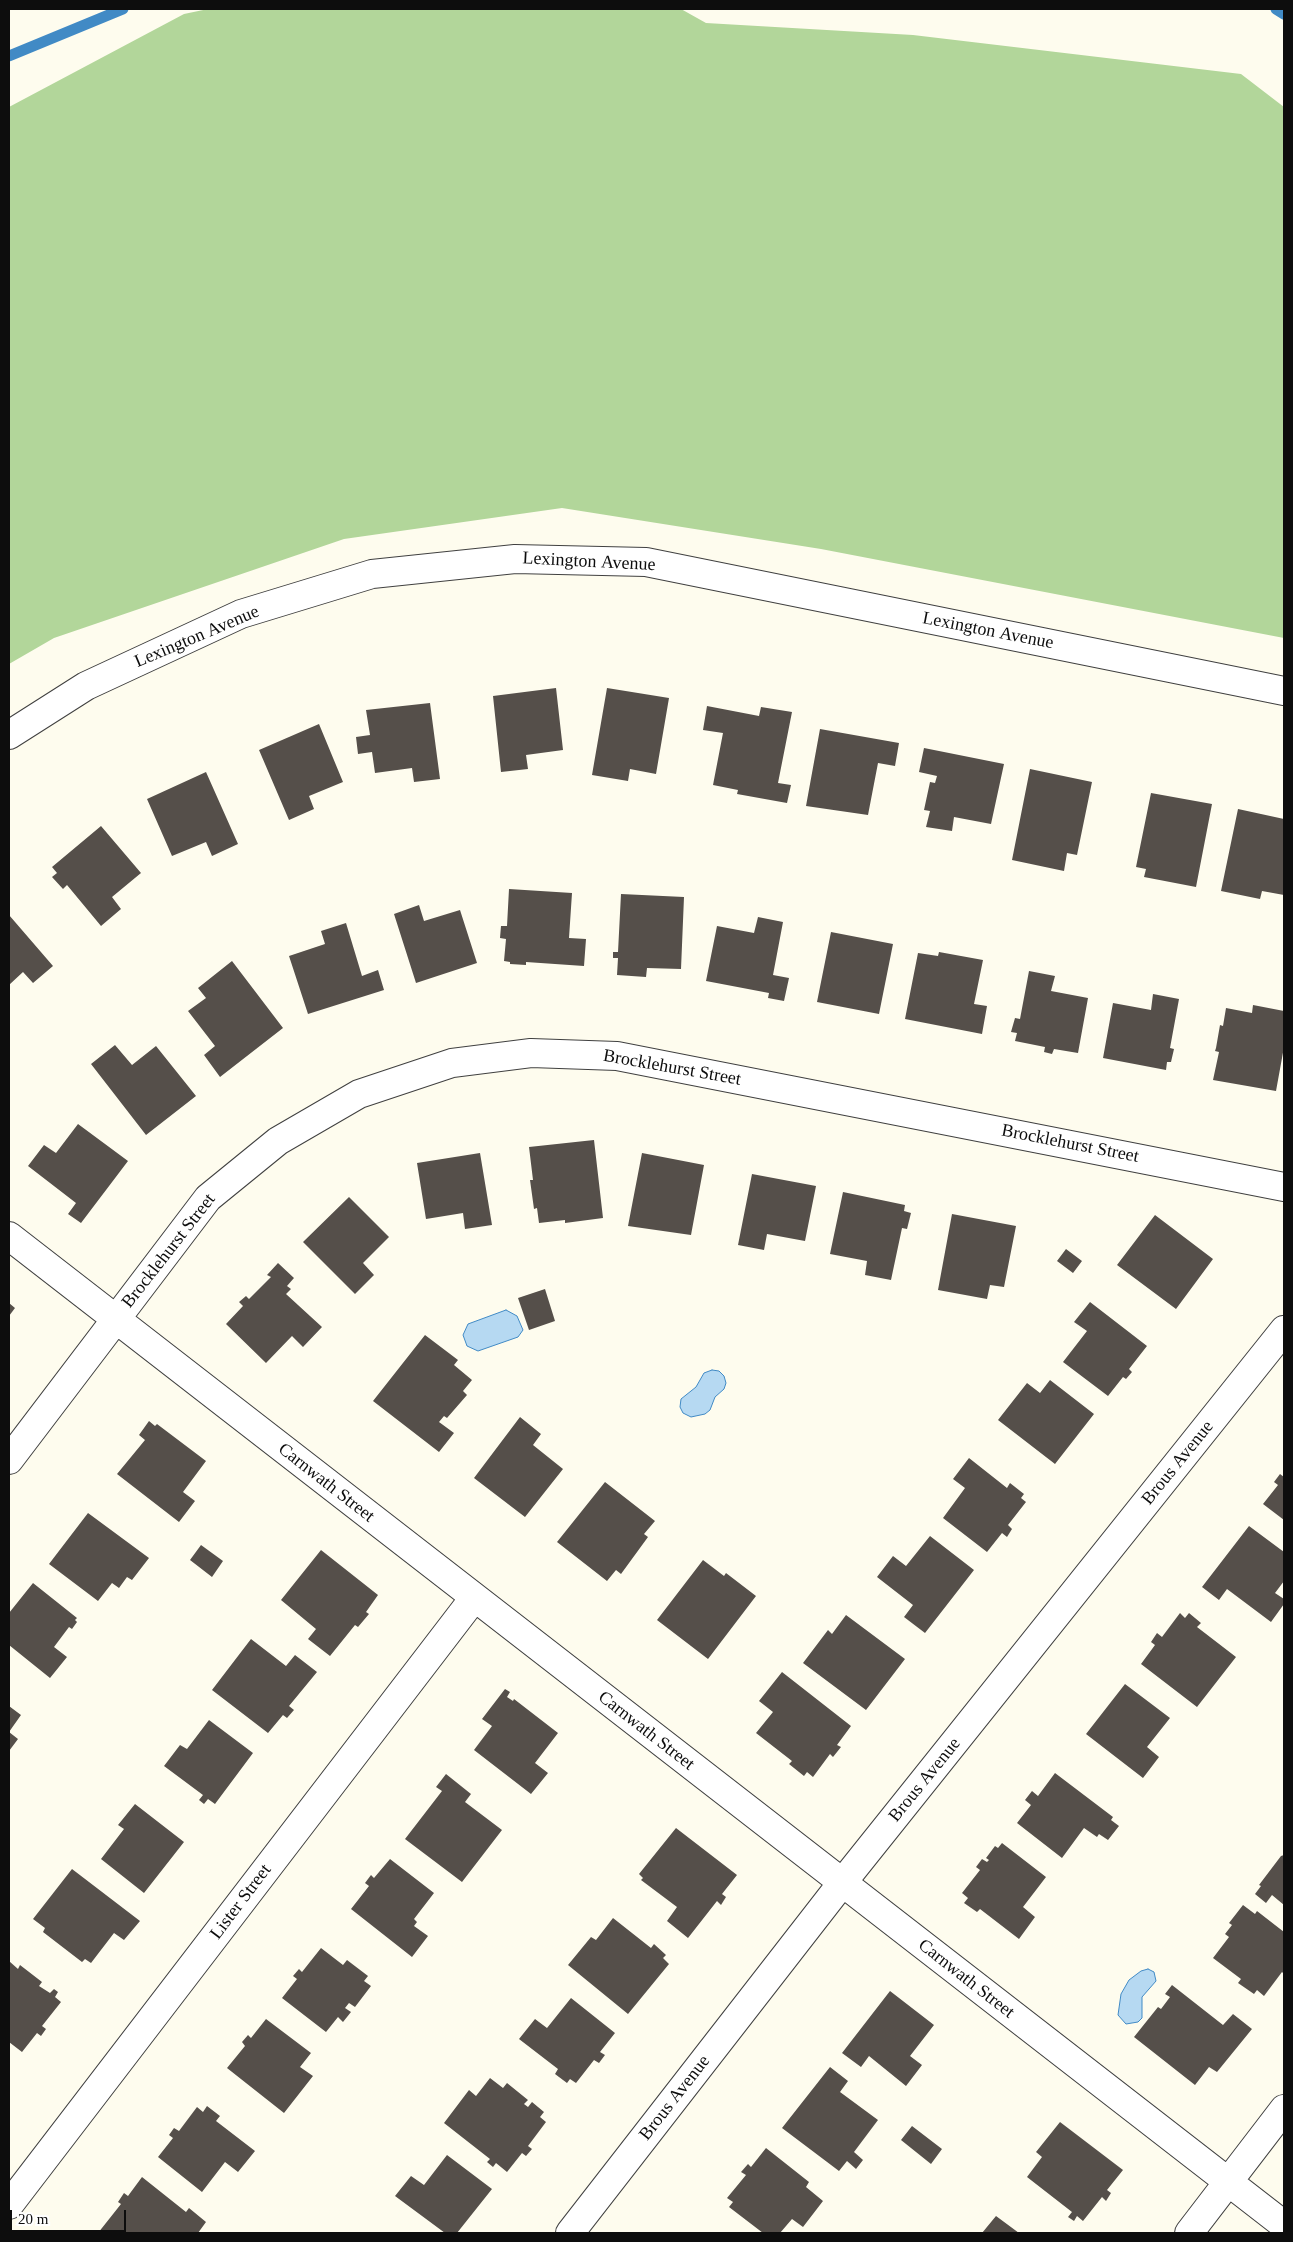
<!DOCTYPE html>
<html>
<head>
<meta charset="utf-8">
<style>
	body { margin:0 }
	#map { position:relative; width:1293px; height:2242px; overflow:hidden; background:#fefcee; font-family:Georgia,serif }
	canvas { display:block }
	.frame { position:absolute; inset:0; border:10px solid #0d0d0d; pointer-events:none }
	.scale { position:absolute; left:10px; top:2210px; width:116px; height:22px; box-sizing:border-box; border:2px solid #0d0d0d; border-top:0; padding-left:6px; font-size:15px; line-height:18px; white-space:nowrap; color:#0d0d0d; -webkit-text-stroke:4px #fff; paint-order:stroke }
</style>
</head>
<body>
<div id="map">
<canvas width="1293" height="2242"></canvas>
<div class="frame"></div>
<div class="scale">20 m</div>
</div>
<script>
const g = document.querySelector('canvas').getContext('2d');
g.lineJoin = 'round';
function fill(path, color) { g.fillStyle = color; g.fill(path, 'evenodd'); }
const shape = rows => new Path2D(rows.map(r => 'M' + r).join(''));
function trace(path, color, width, dash) { g.strokeStyle = color; g.lineWidth = width; g.lineCap = dash ? 'butt' : 'round'; g.setLineDash(dash || []); g.stroke(path); }
function drawText(font, color, halo, rows, align = 'center') {
  g.font = font + ' Georgia,serif'; g.lineWidth = 5; g.setLineDash([]); g.textBaseline = 'middle'; g.strokeStyle = halo; g.fillStyle = color; for (const [text, x, y, turn = 0] of rows) {
    g.save(); g.translate(x, y); g.rotate((+turn || 0) * Math.PI / 180); g.textAlign = isNaN(turn) ? turn : align; if (halo) g.strokeText(text, 0, 0); g.fillText(text, 0, 0); g.restore();
  }
}
fill(shape([
	[208,9,681,9,706,23,913,35,1241,74,1284,107,1284,638,821,549,562,508,344,539,54,638,9,664,9,107,184,14]
]), '#b2d69a');
const water = shape([
	[506,1310,517,1316,523,1330,518,1337,478,1351,467,1346,463,1335,468,1324,506,1310],
	[712,1370,719,1371,724,1376,726,1383,724,1389,715,1397,710,1410,705,1414,691,1417,683,1413,680,1407,681,1399,696,1387,704,1373,712,1370],
	[1148,1969,1154,1972,1156,1981,1142,1997,1142,2018,1138,2022,1126,2024,1118,2015,1121,1994,1129,1980,1141,1971,1148,1969]
]);
fill(water, '#b6d9f2');
trace(water, '#418ac5', 1);
trace(shape([
	[1276,9,1284,14],
	[9,56,123,9]
]), '#418ac5', 11);
fill(shape([
	[556,688,563,750,526,755,528,769,501,772,493,696],
	[607,688,669,698,656,774,630,769,628,781,592,775],
	[430,703,440,779,414,782,412,768,375,773,372,752,358,754,356,737,370,735,366,710],
	[707,706,759,716,761,707,792,712,778,783,791,785,787,803,737,794,738,790,713,785,723,733,703,730],
	[319,724,343,782,309,796,314,809,289,820,259,750],
	[820,729,899,743,895,766,878,763,868,815,806,806],
	[924,748,1004,764,991,824,954,817,952,831,926,827,930,811,924,810,930,782,935,783,937,776,919,772],
	[1030,769,1092,782,1077,855,1067,853,1064,871,1012,860],
	[206,772,238,844,212,856,206,842,172,856,147,799],
	[1151,793,1212,804,1196,887,1144,877,1146,869,1136,867],
	[1238,809,1284,819,1284,895,1262,891,1260,899,1221,891],
	[101,826,141,873,112,897,121,909,101,926,67,885,63,889,52,877,57,873,52,867],
	[509,889,572,893,569,938,586,939,584,966,526,962,526,965,510,964,510,962,504,961,506,939,500,938,501,926,507,926],
	[621,894,684,897,681,969,647,968,646,977,617,975,618,958,613,958,613,952,618,952],
	[419,905,424,921,460,910,477,963,416,983,394,914],
	[9,915,53,966,33,983,23,972,9,985],
	[758,917,783,922,773,975,789,978,784,1001,768,998,769,993,706,981,717,926,754,933],
	[346,923,362,976,378,970,384,990,308,1014,289,956,325,944,321,931],
	[831,932,893,944,879,1014,817,1002],
	[939,952,983,960,974,1004,987,1006,982,1034,905,1019,918,953,938,956],
	[232,961,283,1028,220,1077,204,1055,215,1046,188,1011,206,998,198,988],
	[1029,971,1055,976,1051,991,1088,998,1078,1053,1054,1049,1052,1054,1044,1052,1045,1047,1015,1041,1017,1033,1011,1032,1015,1018,1020,1019],
	[1153,994,1179,999,1170,1048,1174,1049,1171,1062,1167,1062,1166,1070,1103,1058,1113,1003,1151,1010],
	[1253,1005,1284,1011,1284,1047,1276,1091,1213,1080,1219,1052,1215,1051,1216,1048,1220,1025,1223,1026,1226,1008,1252,1013],
	[115,1045,132,1065,156,1046,196,1096,146,1135,91,1064],
	[78,1124,128,1161,81,1223,68,1214,76,1203,28,1166,44,1145,56,1153],
	[594,1140,603,1218,565,1223,565,1220,539,1223,537,1208,534,1209,530,1180,533,1180,529,1147],
	[480,1153,492,1225,465,1229,463,1213,426,1219,417,1163],
	[642,1153,704,1165,691,1235,628,1226],
	[752,1174,816,1186,805,1241,767,1234,764,1250,738,1245],
	[843,1192,905,1205,904,1211,911,1213,907,1229,902,1228,891,1280,865,1275,867,1261,830,1254],
	[349,1197,389,1237,363,1263,374,1275,355,1294,303,1242],
	[952,1214,1016,1226,1004,1287,990,1285,987,1299,938,1290],
	[1155,1215,1213,1259,1176,1309,1117,1265],
	[1066,1249,1082,1261,1073,1273,1057,1261],
	[278,1263,294,1278,287,1286,291,1289,286,1294,322,1327,303,1347,292,1336,266,1363,226,1324,243,1306,239,1302,246,1296,249,1299,271,1277,267,1275],
	[545,1289,555,1321,529,1330,518,1298],
	[1090,1302,1147,1346,1129,1369,1132,1372,1126,1379,1123,1377,1108,1396,1063,1362,1087,1331,1074,1322],
	[9,1303,15,1308,9,1316],
	[425,1335,458,1360,454,1365,472,1380,463,1391,467,1395,447,1418,444,1416,439,1422,454,1433,439,1452,373,1401],
	[1050,1380,1094,1414,1055,1464,998,1420,1027,1383,1040,1393],
	[520,1417,541,1434,533,1445,563,1469,525,1517,474,1478],
	[149,1421,155,1426,157,1424,206,1461,183,1492,195,1501,179,1522,117,1474,145,1440,139,1435],
	[969,1458,1007,1488,1010,1483,1024,1494,1021,1498,1026,1502,1008,1525,1012,1529,1007,1537,1002,1533,987,1552,943,1518,965,1488,953,1479],
	[1280,1474,1284,1477,1284,1520,1263,1504,1278,1485,1274,1482],
	[605,1482,655,1521,644,1534,648,1537,621,1574,616,1570,607,1581,557,1542],
	[88,1513,149,1558,132,1580,127,1577,119,1588,112,1583,98,1601,49,1564],
	[1249,1526,1284,1552,1284,1581,1275,1593,1284,1599,1284,1604,1271,1622,1227,1589,1219,1600,1202,1587],
	[930,1536,974,1570,925,1633,904,1617,913,1605,877,1577,893,1556,906,1566],
	[201,1545,223,1561,212,1577,190,1560],
	[321,1550,378,1595,366,1612,369,1614,358,1627,355,1625,330,1656,308,1639,316,1629,281,1600],
	[703,1560,724,1576,726,1573,756,1596,708,1659,657,1620],
	[33,1583,77,1618,75,1620,77,1622,72,1629,69,1627,54,1647,67,1657,50,1678,9,1645,9,1613],
	[1180,1613,1185,1618,1189,1613,1201,1623,1197,1627,1236,1657,1197,1707,1141,1664,1155,1645,1151,1642,1157,1633,1162,1637],
	[846,1615,905,1659,866,1710,803,1663,828,1630,832,1634],
	[251,1639,286,1666,295,1655,317,1672,289,1706,294,1710,287,1718,283,1715,268,1733,212,1690],
	[782,1672,851,1726,837,1745,841,1747,833,1757,830,1754,813,1777,807,1772,804,1776,789,1764,792,1761,756,1733,773,1712,759,1701],
	[1125,1684,1170,1718,1147,1747,1159,1757,1143,1778,1086,1734],
	[505,1689,510,1692,507,1697,513,1701,514,1699,558,1733,535,1763,548,1773,531,1794,474,1750,492,1726,482,1719],
	[9,1706,21,1715,9,1732,18,1739,9,1751],
	[209,1720,253,1753,215,1804,208,1799,204,1804,199,1800,203,1795,164,1766,180,1745,187,1749],
	[1055,1773,1113,1817,1111,1820,1119,1826,1108,1840,1099,1834,1097,1837,1084,1828,1062,1858,1017,1823,1031,1805,1025,1800,1032,1791,1038,1796],
	[446,1774,471,1794,465,1802,502,1830,462,1882,405,1839,442,1791,436,1787],
	[135,1804,184,1842,144,1893,101,1859,124,1829,118,1825],
	[676,1828,737,1875,722,1894,726,1897,721,1905,717,1901,688,1938,667,1921,677,1907,641,1880,643,1878,639,1874],
	[1002,1843,1046,1877,1023,1907,1035,1917,1019,1939,980,1909,977,1912,964,1903,968,1898,962,1893,980,1870,976,1867,982,1859,987,1862,989,1860,986,1858,995,1846,998,1848],
	[1284,1855,1284,1905,1272,1895,1266,1903,1255,1894,1261,1886,1259,1885,1281,1856],
	[390,1859,434,1893,414,1919,417,1922,414,1926,428,1936,412,1957,351,1909,369,1886,365,1883,371,1875,374,1878],
	[72,1869,140,1921,124,1940,114,1933,91,1963,85,1959,82,1962,43,1932,45,1928,33,1919],
	[1243,1905,1255,1914,1257,1911,1284,1932,1284,1974,1282,1972,1264,1996,1257,1990,1254,1994,1238,1983,1241,1979,1213,1958,1229,1937,1225,1934,1232,1925,1229,1923],
	[613,1918,651,1948,654,1944,666,1955,663,1958,669,1964,628,2014,568,1965,591,1937,596,1940],
	[321,1948,343,1965,347,1960,368,1976,364,1981,371,1986,355,2007,349,2003,345,2008,351,2012,343,2022,338,2017,326,2032,282,1998,297,1979,293,1976,299,1969,302,1972],
	[9,1961,18,1969,20,1965,42,1982,39,1986,50,1993,54,1989,58,1992,55,1997,61,2002,42,2026,46,2029,41,2036,37,2033,22,2052,9,2042],
	[1172,1985,1223,2025,1233,2014,1252,2029,1217,2072,1209,2067,1195,2085,1134,2037,1158,2007,1161,2009,1170,1997,1165,1994],
	[890,1991,934,2025,910,2056,922,2065,906,2086,869,2056,861,2067,842,2053],
	[571,1998,615,2033,600,2052,605,2055,599,2063,594,2060,576,2083,570,2079,567,2083,555,2074,558,2069,519,2039,535,2019,547,2028],
	[266,2019,311,2053,300,2067,313,2076,284,2113,227,2068,245,2046,242,2042,248,2035,251,2038],
	[830,2067,848,2081,840,2092,878,2120,854,2152,863,2160,856,2169,847,2161,839,2171,782,2128],
	[490,2078,503,2088,507,2083,528,2100,524,2104,528,2107,532,2102,544,2112,540,2117,546,2122,528,2146,532,2149,526,2156,522,2153,507,2172,496,2163,493,2167,487,2162,490,2159,444,2123,469,2090,476,2096],
	[207,2106,220,2116,216,2121,255,2151,238,2172,225,2162,202,2192,158,2157,173,2138,169,2135,174,2128,179,2131,197,2107,203,2112],
	[1060,2122,1123,2170,1107,2190,1111,2193,1106,2201,1102,2197,1083,2221,1077,2216,1074,2221,1068,2217,1072,2212,1027,2177,1042,2157,1036,2152],
	[912,2126,942,2149,931,2164,901,2140],
	[766,2148,809,2182,806,2187,823,2201,803,2227,792,2219,780,2233,763,2233,729,2207,733,2202,727,2198,746,2175,741,2172,748,2164,751,2167],
	[447,2155,492,2189,457,2233,445,2233,395,2196,411,2176,424,2185],
	[142,2177,186,2212,189,2208,206,2222,198,2233,98,2233,121,2204,118,2202,124,2193,128,2196],
	[996,2216,1019,2233,982,2233]
]), '#554f4a');
const minor = shape([
	[9,735,86,686,241,614,372,574,515,559,646,562,1284,691],
	[9,1236,1284,2225],
	[9,1460,208,1198,278,1141,359,1094,452,1063,531,1053,617,1056,1284,1187],
	[9,2205,474,1598],
	[570,2233,842,1883,1284,1330],
	[1189,2233,1284,2109]
]);
trace(minor, '#404040', 30);
trace(minor, '#fff', 28);
drawText('18px', '#0d0d0d', '#fff', [
	["Lexington Avenue",589,562,3],
	["Lexington Avenue",988,631,11],
	["Lexington Avenue",197,637,-23],
	["Brocklehurst Street",672,1068,10],
	["Brocklehurst Street",1070,1144,11],
	["Brocklehurst Street",169,1251,-52],
	["Brous Avenue",1178,1463,-51],
	["Carnwath Street",326,1483,38],
	["Carnwath Street",646,1731,38],
	["Brous Avenue",925,1780,-51],
	["Lister Street",241,1902,-53],
	["Carnwath Street",966,1979,38],
	["Brous Avenue",675,2098,-52]
]);
</script>
</body>
</html>
